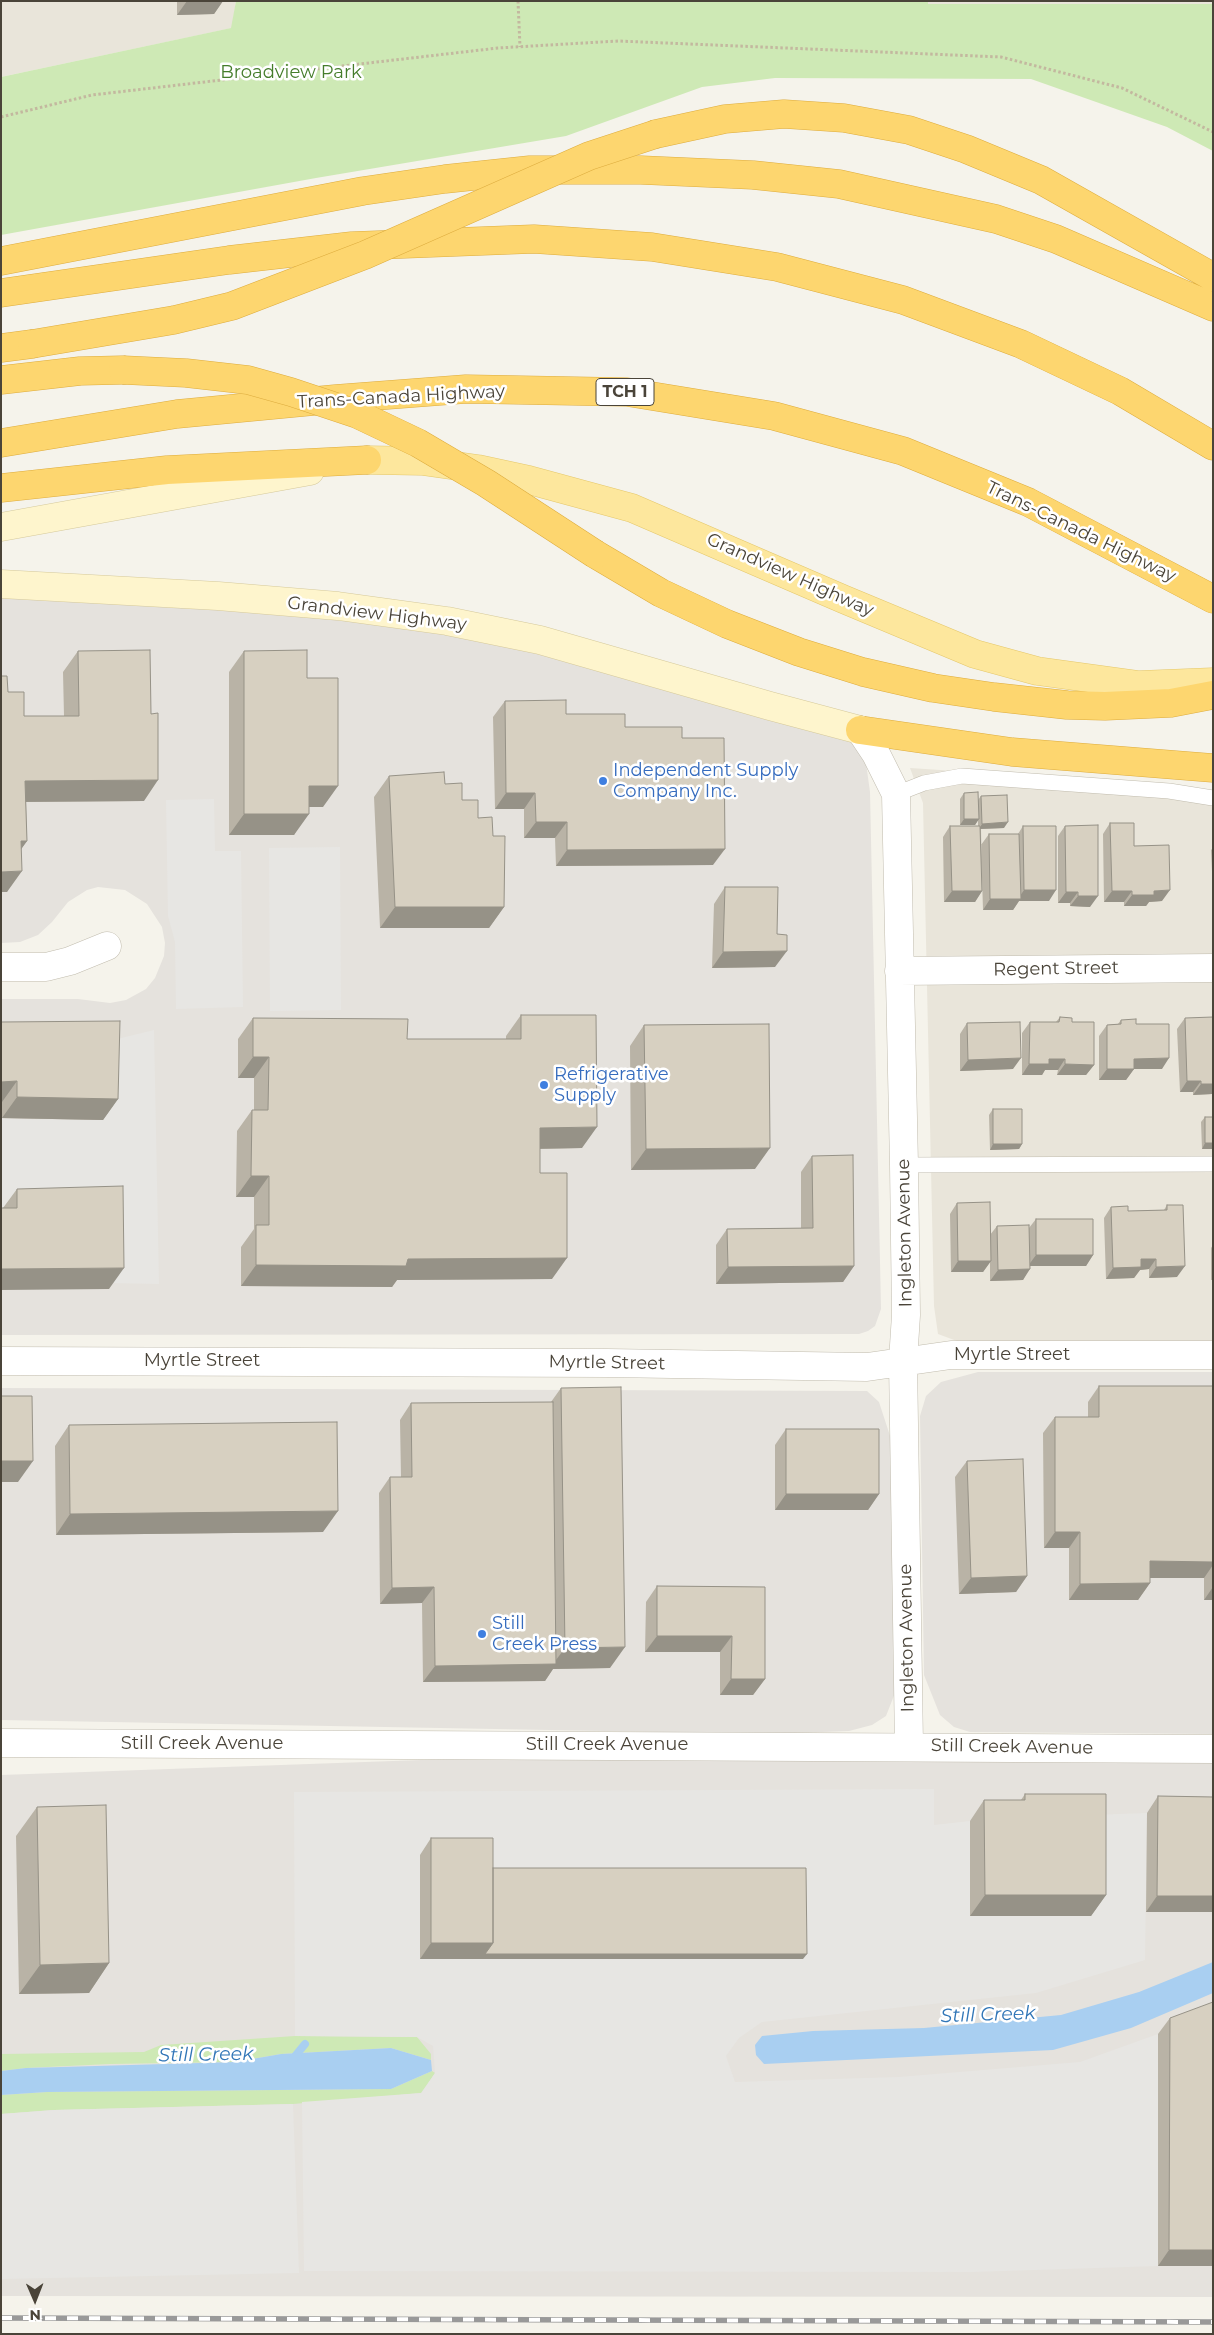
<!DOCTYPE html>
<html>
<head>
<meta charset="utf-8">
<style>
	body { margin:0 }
	#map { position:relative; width:1214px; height:2335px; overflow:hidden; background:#f5f3eb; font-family:Montserrat,sans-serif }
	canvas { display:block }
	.frame { position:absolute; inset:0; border:2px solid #4a4439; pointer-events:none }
	.north { position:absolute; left:10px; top:2275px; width:50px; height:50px; -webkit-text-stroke:4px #fff; paint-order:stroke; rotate:179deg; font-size:14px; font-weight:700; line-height:20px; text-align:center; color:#4a4439 }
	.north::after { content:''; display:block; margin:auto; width:18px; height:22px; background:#4a4439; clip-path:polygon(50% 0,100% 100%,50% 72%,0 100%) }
</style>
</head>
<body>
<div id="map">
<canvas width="1214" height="2335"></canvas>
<div class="frame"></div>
<div class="north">N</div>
</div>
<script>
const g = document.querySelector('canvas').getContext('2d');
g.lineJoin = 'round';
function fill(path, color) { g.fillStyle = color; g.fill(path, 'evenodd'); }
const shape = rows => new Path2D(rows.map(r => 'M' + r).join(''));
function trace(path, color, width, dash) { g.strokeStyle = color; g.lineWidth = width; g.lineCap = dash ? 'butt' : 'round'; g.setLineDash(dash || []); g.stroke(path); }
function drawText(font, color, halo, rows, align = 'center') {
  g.font = font + ' Montserrat,sans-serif'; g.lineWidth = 5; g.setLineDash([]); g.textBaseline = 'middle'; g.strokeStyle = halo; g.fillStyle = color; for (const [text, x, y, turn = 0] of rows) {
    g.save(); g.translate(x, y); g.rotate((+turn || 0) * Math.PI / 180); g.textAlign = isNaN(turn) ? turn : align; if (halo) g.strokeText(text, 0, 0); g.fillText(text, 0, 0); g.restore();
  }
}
fill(shape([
	[1,1,236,1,232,28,1,77],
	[928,1,1213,1,1213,4,928,8],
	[910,768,1137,783,1213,793,1213,1344,965,1344,938,1334,934,1306,923,803]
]), '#e9e5da');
fill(shape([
	[1,596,176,606,394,625,523,648,850,740,866,763,870,792,881,1309,875,1326,868,1331,859,1334,1,1335,1,999,78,999,110,1003,126,1000,146,989,155,978,164,956,165,943,162,927,147,904,125,890,98,887,87,890,68,902,52,922,38,935,20,942,1,943],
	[978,1372,1213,1372,1213,1734,970,1732,954,1727,940,1715,924,1675,920,1416,926,1396,941,1382],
	[1,1388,867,1391,879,1402,892,1442,895,1693,886,1716,872,1725,849,1731,769,1734,1,1720],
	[477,1758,1213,1763,1213,2297,1,2296,1,1775]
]), '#e5e2dd');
fill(shape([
	[236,1,928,1,928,4,1213,4,1213,151,1167,127,1031,79,775,78,702,87,566,136,316,178,1,235,1,77,231,28],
	[295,2036,417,2037,431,2054,431,2060,391,2048,281,2054,235,2062,110,2064,26,2068,1,2071,1,2054,144,2052,161,2045],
	[432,2071,435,2073,422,2093,293,2104,54,2110,1,2114,1,2095,47,2092,391,2089]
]), '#cee9b5');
fill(shape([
	[214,799,215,851,241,851,243,1007,176,1009,175,942,168,916,166,800],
	[340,847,341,1010,270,1011,269,848],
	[154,1030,159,1284,109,1283,1,1229,1,1102,2,1119,103,1120,105,1042],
	[934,1789,934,1825,970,1821,970,1916,1091,1916,1091,1815,1147,1813,1145,1960,1036,1993,762,2022,739,2038,726,2056,735,2082,899,2077,1080,2062,1158,2034,1158,2266,972,2272,304,2271,302,2102,421,2093,435,2073,433,2046,417,2037,295,2036,294,1792],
	[482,1873,803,1959,420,1959],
	[293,2104,299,2273,1,2279,1,2114,54,2110]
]), '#e7e6e3');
fill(shape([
	[1213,1962,1213,1993,1131,2028,1053,2050,764,2064,756,2055,755,2045,762,2036,813,2031,924,2028,1061,2015,1139,1992],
	[391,2048,431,2060,432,2071,391,2089,47,2092,1,2095,1,2071,26,2068,235,2062,281,2054]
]), '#a9cff1');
trace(shape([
	[292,2060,305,2044]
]), '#a9cff1', 8);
const service = shape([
	[896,794,924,783,962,776,1169,791,1213,798],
	[904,1165,1213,1164]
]);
const minor = shape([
	[860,730,876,754,896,794,904,1165,906,1315,903,1361,909,1746],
	[1,967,46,967,70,961,107,946],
	[899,971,1213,968],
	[1,1361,607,1363,867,1367,951,1355,1213,1355]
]);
const tertiary = shape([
	[1,1743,1213,1749]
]);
const secondary = shape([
	[1,527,310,471],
	[1,584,218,596,338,606,447,621,540,640,770,706,860,730]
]);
const primary = shape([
	[367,460,422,461,478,469,529,480,632,508,843,599,975,654,1037,671,1139,685,1213,682]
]);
const motorway = shape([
	[656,134,725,119,784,114,844,118,909,130,966,149,1041,180,1213,277],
	[1,261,363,191,445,179,530,170,641,170,753,175,839,184,996,219,1056,239,1213,307],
	[1,293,229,260,352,246,534,239,652,247,777,267,903,300,1021,344,1120,391,1213,446],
	[1,348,32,344],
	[1,380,80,371,123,370],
	[1,443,177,414,335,399,466,389,627,392,774,416,903,451,1028,502,1213,599],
	[1,488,167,470,367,460],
	[595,554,661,593,727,624,799,652,863,672,933,688,994,697,1067,705,1105,706,1171,703,1213,695],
	[860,730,1012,752,1213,768]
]);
trace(service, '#c1bcae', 16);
trace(minor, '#c1bcae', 29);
trace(tertiary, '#c1bcae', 29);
trace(secondary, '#d5c99b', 29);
trace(primary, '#e4c76b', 29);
trace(motorway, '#ddac3e', 29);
trace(shape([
	[518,1,520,47],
	[1,117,92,95,498,48,618,41,1001,57,1122,88,1213,132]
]), '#c3b89f', 3, [2.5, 2.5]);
trace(service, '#fff', 15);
trace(minor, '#fff', 28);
trace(tertiary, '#fff', 28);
trace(secondary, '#fef5cd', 28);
trace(primary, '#fde79d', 28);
trace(motorway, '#fdd66f', 28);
const rail = shape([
	[1,2318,1213,2322]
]);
trace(rail, '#999', 5.5);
trace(rail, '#fff', 4, [11]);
const motorwayBridge = shape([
	[32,344,174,320,232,306,365,255,589,156,656,134],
	[123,370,186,373,248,380,291,392,357,414,418,443,486,483,595,554]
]);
trace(motorwayBridge, '#ddac3e', 29, []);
trace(motorwayBridge, '#fdd66f', 28);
fill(shape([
	[177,1,223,1,214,14,177,15],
	[78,651,144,801,26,802,27,841,21,849,7,892,8,692,24,716,64,716,63,672],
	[244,651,307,678,323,807,309,807,294,835,229,835,229,672],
	[505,701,625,727,682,738,713,865,556,866,555,838,524,838,524,809,495,809,493,717],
	[389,776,462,800,478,818,493,836,504,907,489,928,380,928,374,797],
	[964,793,978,800,981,796,1004,828,981,829,982,891,975,902,944,902,943,837,950,826,978,826,978,820,975,825,960,825,960,799],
	[1110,823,1134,846,1162,901,1149,902,1146,906,1124,906,1124,902,1104,902,1103,834],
	[1023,826,1049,901,1019,901,1013,910,983,910,981,845,989,834,1018,834],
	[1065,826,1090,907,1070,906,1070,903,1058,903,1058,836],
	[1213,848,1213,893,1211,850],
	[725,887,777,934,775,967,712,968,714,904],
	[521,1015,582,1148,540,1149,540,1173,552,1279,397,1280,392,1287,241,1286,241,1247,254,1229,254,1197,236,1197,237,1131,252,1110,254,1110,254,1078,238,1078,238,1039,253,1018,407,1039,506,1039,506,1036],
	[1060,1017,1072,1022,1094,1065,1086,1075,1057,1075,1058,1070,1045,1070,1042,1075,1022,1075,1022,1033,1030,1022,1056,1022],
	[1185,1018,1212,1094,1193,1095,1193,1092,1180,1092,1177,1029],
	[1121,1020,1136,1024,1162,1069,1134,1069,1126,1080,1099,1080,1099,1036,1107,1025,1118,1024],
	[1,1022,118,1099,103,1120,2,1118,2,1102,1,1102],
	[967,1023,1013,1069,960,1071,960,1034],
	[644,1025,755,1169,631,1170,630,1046],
	[993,1109,1022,1144,1019,1149,990,1150,989,1115],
	[1205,1117,1213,1149,1202,1149,1201,1122],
	[812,1156,854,1266,843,1282,716,1284,716,1245,727,1229,801,1228,801,1172],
	[17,1189,109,1289,3,1208],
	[957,1203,990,1235,997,1226,1029,1228,1036,1219,1093,1255,1086,1266,1030,1266,1023,1280,990,1281,990,1262,983,1272,951,1272,950,1214],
	[1167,1205,1177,1277,1149,1278,1149,1269,1140,1270,1134,1278,1106,1279,1104,1218,1111,1207,1128,1211,1164,1210],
	[1213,1245,1213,1280,1211,1280,1211,1248],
	[1099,1386,1213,1386,1213,1600,1204,1600,1204,1578,1150,1578,1150,1583,1138,1600,1069,1600,1069,1548,1044,1548,1043,1433,1055,1417,1088,1417,1088,1402],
	[561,1388,610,1668,553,1669,545,1681,423,1682,422,1603,380,1604,379,1493,390,1477,401,1477,400,1420,411,1403,551,1402],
	[69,1425,323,1532,56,1535,55,1446],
	[786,1429,879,1494,868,1510,775,1510,775,1445],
	[967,1461,1027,1576,1016,1592,959,1594,955,1477],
	[657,1586,765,1587,765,1679,753,1695,720,1695,720,1652,645,1652,646,1602],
	[1025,1794,1106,1895,1091,1916,970,1916,970,1821,984,1800,1021,1800],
	[1158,1796,1213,1797,1213,1912,1146,1912,1147,1813],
	[37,1807,109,1963,89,1993,19,1994,16,1836],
	[431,1838,493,1868,803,1959,420,1959,420,1855],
	[1170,2018,1213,2266,1158,2266,1158,2034]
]), '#b9b3a6');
fill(shape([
	[187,1,223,1,214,14,177,15],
	[158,780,144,801,11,802,25,781],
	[309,786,338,786,323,807,294,807],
	[506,793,535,793,524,809,495,809],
	[244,814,309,814,294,835,229,835],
	[964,819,979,819,975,825,960,825],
	[536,822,567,822,555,838,524,838],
	[1008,822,1004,828,979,829,982,824],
	[21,841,27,841,12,862],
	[725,849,713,865,556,866,567,850],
	[22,871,7,892,1,892,1,872],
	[1024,890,1056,890,1049,901,1019,901,1013,910,983,910,990,899,1018,899],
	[1170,890,1162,901,1149,902,1146,906,1124,906,1132,895,1154,891],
	[952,891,982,891,975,902,944,902],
	[1112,891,1132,891,1124,902,1104,902],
	[1066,892,1078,892,1070,903,1058,903],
	[1078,896,1098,896,1090,907,1070,906],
	[395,907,504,907,489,928,380,928],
	[787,951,775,967,712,968,723,952],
	[253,1057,269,1057,254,1078,238,1078],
	[1021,1058,1013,1069,960,1071,968,1060],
	[1169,1058,1162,1069,1134,1069,1126,1080,1099,1080,1107,1069,1134,1059],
	[1049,1059,1065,1059,1058,1070,1045,1070,1042,1075,1022,1075,1029,1064],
	[1065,1064,1094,1065,1086,1075,1057,1075],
	[17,1081,2,1102,1,1102,1,1082],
	[1187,1081,1201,1081,1193,1092,1180,1092],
	[1201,1084,1213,1084,1213,1093,1212,1094,1193,1095],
	[17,1097,118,1099,103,1120,2,1118],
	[597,1127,582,1148,525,1149,540,1128],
	[1205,1143,1213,1143,1213,1149,1202,1149],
	[993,1144,1022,1144,1019,1149,990,1150],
	[770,1148,755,1169,631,1170,646,1149],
	[251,1176,269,1176,254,1197,236,1197],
	[1036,1255,1093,1255,1086,1266,1028,1266],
	[567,1258,552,1279,397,1280,392,1287,241,1286,256,1265,408,1259],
	[1141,1259,1156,1259,1149,1269,1140,1270,1134,1278,1106,1279,1113,1268],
	[958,1261,991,1261,983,1272,951,1272],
	[854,1266,843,1282,716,1284,728,1267],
	[1185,1266,1177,1277,1149,1278,1156,1267],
	[124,1268,109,1289,1,1290,1,1269],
	[1030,1269,1023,1280,990,1281,998,1270],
	[1,1461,33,1461,18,1482,1,1482],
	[786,1494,879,1494,868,1510,775,1510],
	[338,1511,323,1532,56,1535,70,1514],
	[1055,1532,1080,1532,1069,1548,1044,1548],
	[1150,1561,1213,1562,1213,1565,1204,1578,1138,1578],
	[1027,1576,1016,1592,959,1594,971,1578],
	[1150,1583,1138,1600,1069,1600,1080,1584],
	[434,1587,422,1603,380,1604,392,1588],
	[1213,1587,1213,1600,1204,1600],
	[657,1636,732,1636,720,1652,645,1652],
	[625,1647,610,1668,553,1669,545,1681,423,1682,435,1666,553,1664,565,1648],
	[731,1679,765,1679,753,1695,720,1695],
	[985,1895,1106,1895,1091,1916,970,1916],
	[1157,1896,1213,1896,1213,1912,1146,1912],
	[431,1943,493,1943,807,1954,803,1959,420,1959],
	[109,1963,89,1993,19,1994,40,1965],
	[1169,2250,1213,2250,1213,2266,1158,2266]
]), '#969287');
const building = shape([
	[150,650,151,714,158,713,158,780,25,781,27,841,21,841,22,871,1,872,1,676,7,676,8,692,24,692,24,716,79,716,78,651,150,650],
	[307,650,307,678,338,678,338,786,309,786,309,814,244,814,244,651,307,650],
	[566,700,566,714,625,714,625,727,682,727,682,738,724,738,725,849,567,850,567,822,536,822,535,793,506,793,505,701,566,700],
	[444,772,445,784,462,783,462,800,478,800,478,818,492,817,493,836,505,836,504,907,395,907,389,776,444,772],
	[978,792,979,819,964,819,964,793,978,792],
	[1007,795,1008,822,982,824,981,796,1007,795],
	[1110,823,1134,823,1134,846,1169,845,1170,890,1154,891,1154,895,1132,895,1132,891,1112,891,1110,823],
	[1098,825,1098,896,1078,896,1078,892,1066,892,1065,826,1098,825],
	[950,826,980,826,982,891,952,891,950,826],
	[1023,826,1056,826,1056,890,1024,890,1023,826],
	[989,834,1019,834,1021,899,990,899,989,834],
	[725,887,778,887,777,934,787,935,787,951,723,952,725,887],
	[521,1015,596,1015,597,1127,540,1128,540,1173,567,1173,567,1258,408,1259,406,1266,256,1265,256,1225,269,1225,269,1176,251,1176,252,1110,268,1110,269,1057,253,1057,253,1018,408,1019,407,1039,521,1039,521,1015],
	[1060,1017,1072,1018,1072,1022,1094,1022,1094,1065,1065,1064,1065,1059,1049,1059,1049,1064,1029,1064,1030,1022,1059,1022,1060,1017],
	[1213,1017,1213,1084,1201,1084,1201,1081,1187,1081,1185,1018,1213,1017],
	[1136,1019,1136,1024,1169,1024,1169,1058,1134,1059,1134,1069,1107,1069,1107,1025,1121,1024,1121,1020,1136,1019],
	[120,1021,118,1099,17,1097,17,1081,1,1082,1,1022,120,1021],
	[1020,1022,1021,1058,968,1060,967,1023,1020,1022],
	[769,1024,770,1148,646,1149,644,1025,769,1024],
	[993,1109,1022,1109,1022,1144,993,1144,993,1109],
	[1205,1117,1213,1117,1213,1143,1205,1143,1205,1117],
	[853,1155,854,1266,728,1267,727,1229,813,1228,812,1156,853,1155],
	[123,1186,124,1268,1,1269,1,1208,17,1208,17,1189,123,1186],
	[990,1202,991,1261,958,1261,957,1203,990,1202],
	[1167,1205,1183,1205,1185,1266,1156,1267,1156,1259,1141,1259,1141,1267,1113,1268,1111,1207,1128,1206,1128,1211,1167,1210,1167,1205],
	[1036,1219,1093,1219,1093,1255,1036,1255,1036,1219],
	[1029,1225,1030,1269,998,1270,997,1226,1029,1225],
	[1099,1386,1213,1386,1213,1562,1150,1561,1150,1583,1080,1584,1080,1532,1055,1532,1055,1417,1099,1417,1099,1386],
	[621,1387,625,1647,565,1648,561,1388,621,1387],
	[1,1396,32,1396,33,1461,1,1461,1,1396],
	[553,1402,556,1664,435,1666,434,1587,392,1588,390,1477,412,1477,411,1403,553,1402],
	[337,1422,338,1511,70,1514,69,1425,337,1422],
	[786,1429,879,1429,879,1494,786,1494,786,1429],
	[1023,1459,1027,1576,971,1578,967,1461,1023,1459],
	[657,1586,765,1587,765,1679,731,1679,732,1636,657,1636,657,1586],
	[1025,1794,1106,1794,1106,1895,985,1895,984,1800,1025,1800,1025,1794],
	[1158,1796,1213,1797,1213,1896,1157,1896,1158,1796],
	[106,1805,109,1963,40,1965,37,1807,106,1805],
	[431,1838,493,1838,493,1943,431,1943,431,1838],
	[493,1868,806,1868,807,1954,485,1954,493,1943,493,1868],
	[1213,2002,1213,2250,1169,2250,1170,2018,1213,2002]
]);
fill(building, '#d7d0c1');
trace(building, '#969287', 1);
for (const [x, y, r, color] of [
	[603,781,5,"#3f7fe0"],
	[544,1085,5,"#3f7fe0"],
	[482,1634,5,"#3f7fe0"]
]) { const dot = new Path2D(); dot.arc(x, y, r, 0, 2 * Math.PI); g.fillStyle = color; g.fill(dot); trace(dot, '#fff', 2); }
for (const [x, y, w] of [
	[625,392,58]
]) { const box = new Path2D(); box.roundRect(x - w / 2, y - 13.5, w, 27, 4); g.fillStyle = '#fff'; g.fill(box); trace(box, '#4a4439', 1); }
drawText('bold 16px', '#4a4439', null, [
	["TCH 1",625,392]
]);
drawText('18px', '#457d2b', '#fff', [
	["Broadview Park",291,73]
]);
drawText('18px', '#4a4439', '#fff', [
	["Trans-Canada Highway",401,397,-3],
	["Trans-Canada Highway",1081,532,26],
	["Grandview Highway",790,575,24],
	["Grandview Highway",377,614,7],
	["Regent Street",1056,969,-1],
	["Ingleton Avenue",905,1233,-91],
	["Myrtle Street",1012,1355],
	["Myrtle Street",202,1361],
	["Myrtle Street",607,1363,1],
	["Ingleton Avenue",907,1638,-91],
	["Still Creek Avenue",202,1744],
	["Still Creek Avenue",607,1745],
	["Still Creek Avenue",1012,1747,1]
]);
drawText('18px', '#366cbe', '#fff', [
	["Independent Supply",613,771],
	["Company Inc.",613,792],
	["Refrigerative",554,1075],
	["Supply",554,1096],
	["Still",492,1624],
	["Creek Press",492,1645]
], 'left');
drawText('italic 19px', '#3176b7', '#fff', [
	["Still Creek",988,2015,-2],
	["Still Creek",206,2055,-1]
]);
</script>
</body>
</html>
